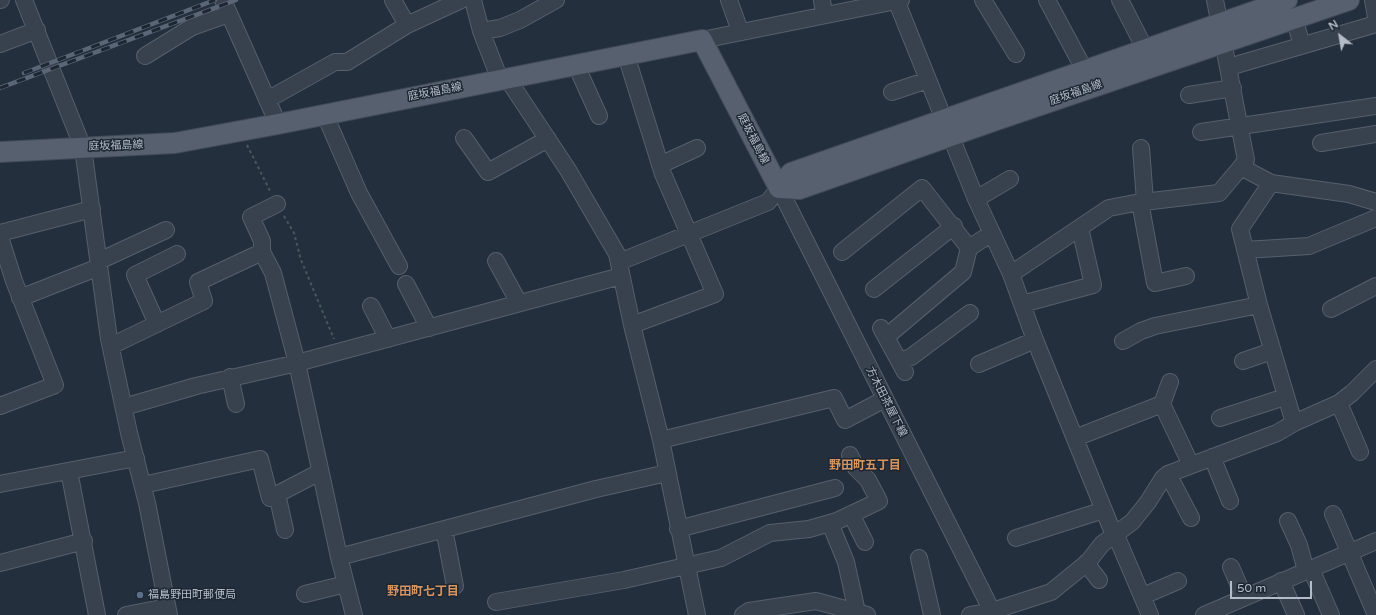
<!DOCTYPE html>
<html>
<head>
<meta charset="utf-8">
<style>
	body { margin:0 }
	#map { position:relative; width:1376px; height:615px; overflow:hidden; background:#242f3e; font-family:"Varela Round",sans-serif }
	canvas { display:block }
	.north { position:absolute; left:1320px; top:16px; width:40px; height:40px; -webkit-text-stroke:3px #1d2633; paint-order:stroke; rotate:329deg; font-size:11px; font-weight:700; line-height:16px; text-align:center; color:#b4bcc9 }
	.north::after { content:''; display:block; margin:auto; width:14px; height:18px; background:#b4bcc9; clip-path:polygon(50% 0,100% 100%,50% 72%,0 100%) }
	.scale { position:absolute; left:1230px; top:581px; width:82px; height:18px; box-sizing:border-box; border:2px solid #b4bcc9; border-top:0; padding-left:5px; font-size:12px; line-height:14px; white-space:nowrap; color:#b4bcc9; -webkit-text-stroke:3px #1d2633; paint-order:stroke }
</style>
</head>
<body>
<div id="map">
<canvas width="1376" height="615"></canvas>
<div class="north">N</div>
<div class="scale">50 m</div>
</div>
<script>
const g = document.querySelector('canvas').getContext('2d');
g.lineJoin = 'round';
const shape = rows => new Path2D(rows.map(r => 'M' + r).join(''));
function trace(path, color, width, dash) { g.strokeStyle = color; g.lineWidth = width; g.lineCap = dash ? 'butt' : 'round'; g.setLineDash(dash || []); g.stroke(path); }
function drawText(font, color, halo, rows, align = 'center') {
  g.font = font + ' "Varela Round","Noto Sans JP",sans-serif'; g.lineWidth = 3; g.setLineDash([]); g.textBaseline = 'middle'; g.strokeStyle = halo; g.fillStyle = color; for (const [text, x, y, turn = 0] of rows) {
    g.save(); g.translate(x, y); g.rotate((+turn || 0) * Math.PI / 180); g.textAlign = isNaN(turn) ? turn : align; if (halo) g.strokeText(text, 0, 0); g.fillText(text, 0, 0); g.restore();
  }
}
const minor = shape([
	[0,0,1,0],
	[24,0,83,148,109,339,129,433,147,503,169,615],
	[223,0,278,124],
	[393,0,407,25],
	[473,0,481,31,500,80],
	[729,0,740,31],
	[822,0,824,15],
	[896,0,976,199,1011,274,1035,340,1114,535,1118,540,1150,615],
	[983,0,1016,54],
	[1047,0,1085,71],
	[1120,0,1145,49],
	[1373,0,1376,17],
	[1294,18,1302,45],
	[481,31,500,28,520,20,556,0],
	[702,40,901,0],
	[0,44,37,30],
	[626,55,663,174,715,294,632,325],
	[145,56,192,27,229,14],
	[576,65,599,116],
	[1229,67,1376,24],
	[507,78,568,170,617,254,632,325,661,440,697,615],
	[892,92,928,80],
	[1189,95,1233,88],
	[267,100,335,62,347,62,407,25,461,0],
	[325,115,359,193,399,266],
	[1201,132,1376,106],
	[464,138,488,172,548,139],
	[1321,143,1376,134],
	[1141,148,1145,201],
	[660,165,697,148],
	[1241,167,1271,183,1349,194,1376,202],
	[1271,183,1240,229,1259,305,1294,423],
	[976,199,1010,179],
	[1140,202,1155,283,1186,276],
	[0,233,92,209],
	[0,237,14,281,55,385,0,406],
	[1245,250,1309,246,1376,218],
	[262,252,273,273,297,363,339,557,354,615],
	[842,252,922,188,969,248],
	[99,261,166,230],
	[496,261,519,303],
	[619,262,768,202,779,188,994,615],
	[1011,274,1109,208,1135,203,1219,193,1241,167,1246,160,1215,0],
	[406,284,429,328],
	[874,289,954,226],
	[20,298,99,267],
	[1022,304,1093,285,1080,228],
	[371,306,388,339],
	[1331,309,1376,286],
	[157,324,135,275,177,254],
	[881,328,905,372],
	[886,337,963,272,969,248,992,233],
	[1123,341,1141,331,1155,326,1259,305],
	[111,346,204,301,198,282,262,252,262,241,251,217,277,204],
	[899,361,911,357,970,313],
	[1243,361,1272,351],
	[979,364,1035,340],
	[230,377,236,404],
	[1339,403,1360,452],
	[1162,404,1170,382],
	[124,407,196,386,297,363,621,276],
	[1220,418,1285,397],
	[1075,438,1162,404,1191,465],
	[661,440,834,398,845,420,885,399],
	[1212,457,1230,501],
	[69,471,97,615],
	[1168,474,1191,518],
	[0,484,136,458],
	[143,485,260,459,270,498,320,472],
	[277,494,285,530],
	[851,514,865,542],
	[1333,514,1376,615],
	[1288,521,1299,545,1306,571],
	[830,523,846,562,857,612],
	[444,529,455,586],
	[678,529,835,488],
	[1016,538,1104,510],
	[339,557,596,489,667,473],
	[919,558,932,615],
	[0,563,84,541],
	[1086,563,1099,580],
	[1231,567,1244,597],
	[1311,569,1331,615],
	[1281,581,1296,615],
	[305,594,346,584],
	[1143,596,1178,581],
	[496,602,624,580,721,558,770,533,809,529,837,521,879,501,868,480,856,468,850,455],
	[126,615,167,607],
	[743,615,749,611,816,601,867,615],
	[970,615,992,611,1051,592,1088,562,1102,544,1132,522,1148,502,1163,478,1168,474,1277,433,1294,423,1339,403,1352,393,1376,369],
	[1204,615,1376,541]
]);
const major = shape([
	[0,152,175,143,278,124,702,40,779,188],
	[779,188,799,189,999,119,1349,0],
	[779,188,791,173,1287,0]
]);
trace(minor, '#565f6c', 18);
trace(major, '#414a57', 22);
trace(shape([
	[247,145,271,193],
	[284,216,294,233,301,260,334,339]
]), '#44595c', 2, [3, 3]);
trace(minor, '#38414e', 16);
trace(major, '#56606e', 20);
const rail = shape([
	[24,73,215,0],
	[0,88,236,0]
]);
trace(rail, '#5a6575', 4.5);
trace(rail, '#1d2633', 3, [9]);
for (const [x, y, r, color] of [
	[140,595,4,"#5c6f8a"]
]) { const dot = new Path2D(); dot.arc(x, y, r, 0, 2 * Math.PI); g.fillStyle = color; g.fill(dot); trace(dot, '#1d2633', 1.5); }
drawText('11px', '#b4bcc9', '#1d2633', [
	["庭坂福島線",435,92,-11],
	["庭坂福島線",1076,93,-19],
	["庭坂福島線",753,139,63],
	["庭坂福島線",116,146,-2],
	["方木田茶屋下線",886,402,63]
]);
drawText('11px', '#b4bcc9', '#1d2633', [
	["福島野田町郵便局",148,595]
], 'left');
drawText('bold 12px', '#d59563', '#1d2633', [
	["野田町五丁目",865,466],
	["野田町七丁目",423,592]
]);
</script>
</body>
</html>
